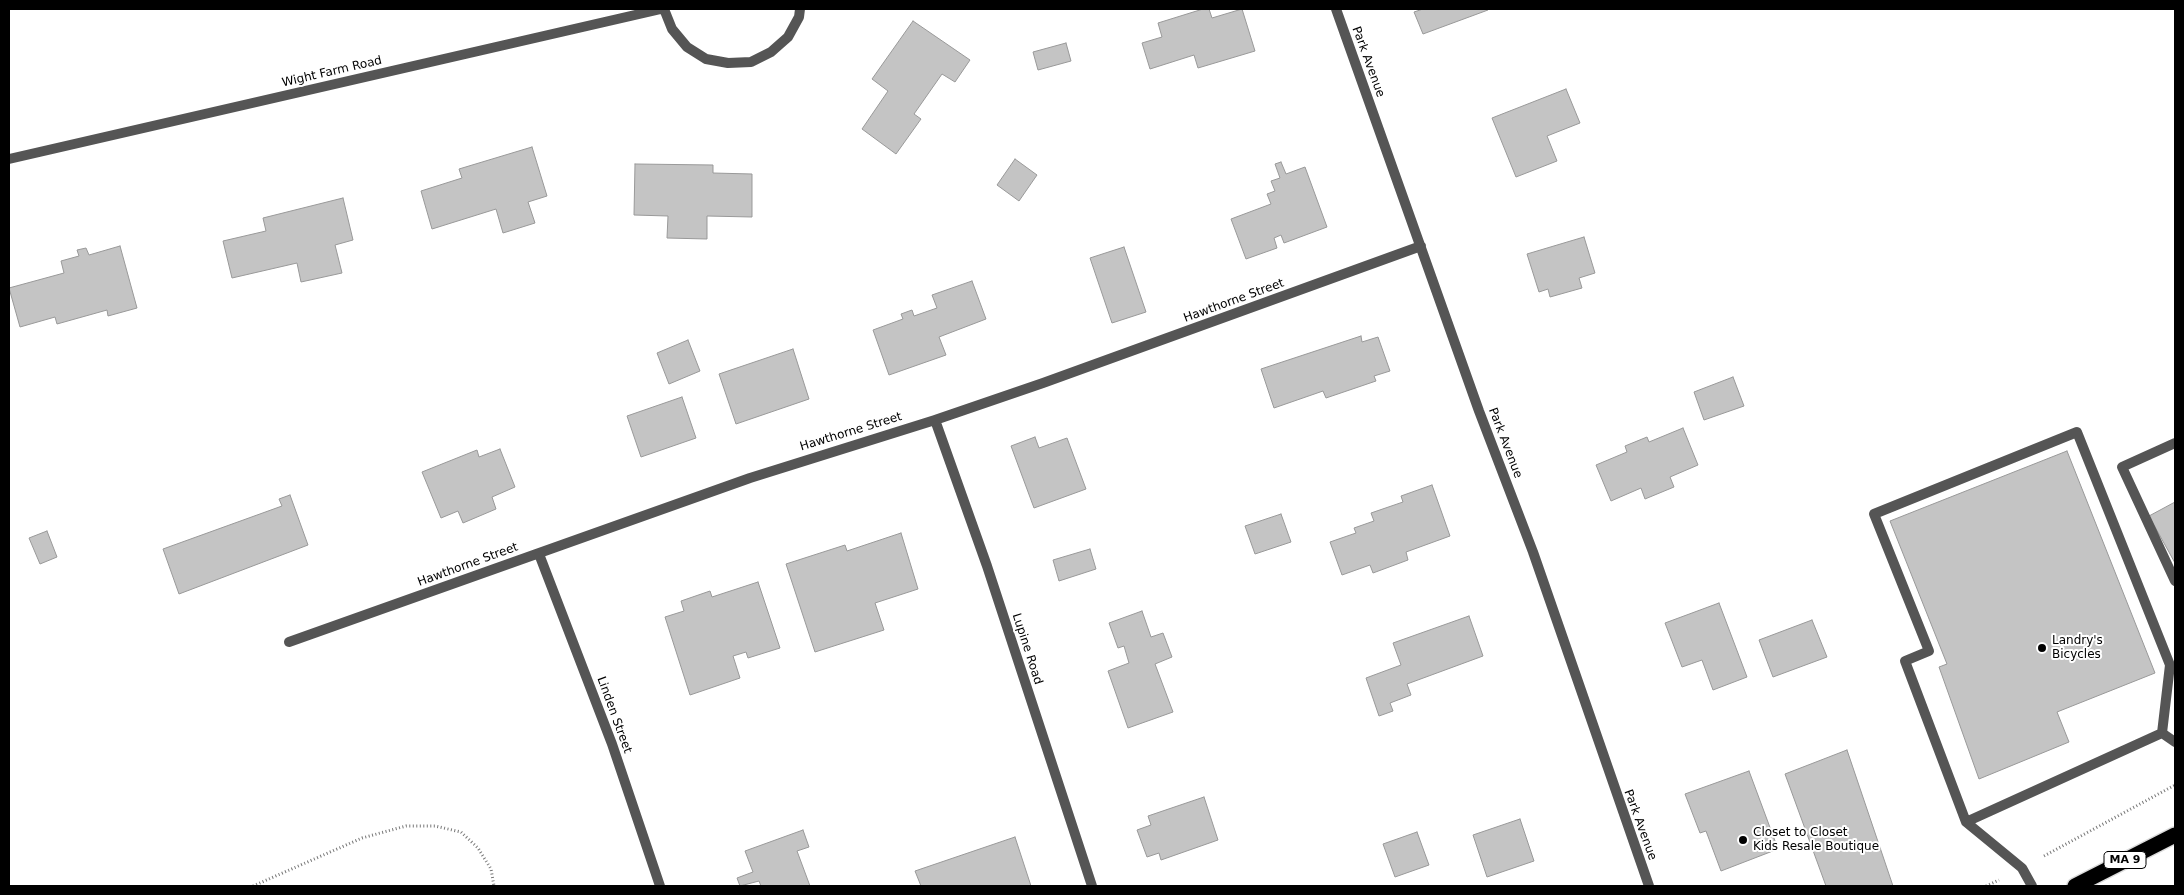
<!DOCTYPE html>
<html>
<head>
<meta charset="utf-8">
<style>
	body { margin:0 }
	#map { position:relative; width:2184px; height:895px; overflow:hidden; background:#fff; font-family:"DejaVu Sans",sans-serif }
	canvas { display:block }
	.frame { position:absolute; inset:0; border:10px solid #000; pointer-events:none }
</style>
</head>
<body>
<div id="map">
<canvas width="2184" height="895"></canvas>
<div class="frame"></div>
</div>
<script>
const g = document.querySelector('canvas').getContext('2d');
g.lineJoin = 'round';
function fill(path, color) { g.fillStyle = color; g.fill(path, 'evenodd'); }
const shape = rows => new Path2D(rows.map(r => 'M' + r).join(''));
function trace(path, color, width, dash) { g.strokeStyle = color; g.lineWidth = width; g.lineCap = dash ? 'butt' : 'round'; g.setLineDash(dash || []); g.stroke(path); }
function drawText(font, color, halo, rows, align = 'center') {
  g.font = font + ' "DejaVu Sans",sans-serif'; g.lineWidth = 4; g.setLineDash([]); g.textBaseline = 'middle'; g.strokeStyle = halo; g.fillStyle = color; for (const [text, x, y, turn = 0] of rows) {
    g.save(); g.translate(x, y); g.rotate((+turn || 0) * Math.PI / 180); g.textAlign = isNaN(turn) ? turn : align; if (halo) g.strokeText(text, 0, 0); g.fillText(text, 0, 0); g.restore();
  }
}
const building = shape([
	[1203,9,1209,9,1212,18,1242,9,1255,51,1198,68,1194,55,1150,69,1142,43,1162,37,1158,23,1203,9],
	[1423,9,1487,9,1488,10,1423,34,1414,12,1423,9],
	[913,21,970,60,955,82,942,74,914,114,921,119,896,154,862,129,888,91,872,79,913,21],
	[1066,43,1071,61,1038,70,1033,52,1066,43],
	[1566,89,1580,123,1547,136,1557,161,1516,177,1492,118,1566,89],
	[532,147,547,196,528,202,535,223,503,233,496,209,432,229,421,191,462,178,459,169,532,147],
	[1015,159,1037,175,1019,201,997,185,1015,159],
	[1281,162,1286,174,1305,167,1327,227,1284,243,1281,235,1274,238,1277,248,1246,259,1231,219,1271,204,1267,194,1275,191,1271,181,1280,178,1275,164,1281,162],
	[635,164,713,165,713,173,752,174,752,217,707,216,707,239,667,238,668,216,634,215,635,164],
	[343,198,353,240,335,245,342,273,301,282,297,263,232,278,223,241,266,231,263,218,343,198],
	[1584,237,1595,273,1579,278,1582,288,1550,297,1548,289,1539,292,1527,254,1584,237],
	[120,246,137,308,108,316,107,310,57,324,55,317,20,327,9,288,64,273,61,261,79,256,77,250,86,248,89,255,120,246],
	[1124,247,1146,312,1112,323,1090,258,1124,247],
	[972,281,986,319,939,337,946,355,889,375,873,330,903,319,901,314,912,310,914,316,937,308,932,295,972,281],
	[1361,336,1362,342,1378,337,1390,371,1374,376,1376,381,1326,398,1323,391,1274,408,1261,369,1361,336],
	[688,340,700,371,669,384,657,353,688,340],
	[793,349,809,399,736,424,719,374,793,349],
	[1733,377,1744,406,1704,420,1694,392,1733,377],
	[682,397,696,438,641,457,627,416,682,397],
	[1683,428,1698,465,1670,477,1674,487,1645,499,1641,488,1611,501,1596,465,1627,452,1625,446,1647,437,1649,442,1683,428],
	[1035,437,1039,448,1067,438,1086,489,1034,508,1011,446,1035,437],
	[500,449,515,487,492,497,496,509,463,523,458,511,441,518,422,472,477,450,479,457,500,449],
	[2067,451,2155,673,2057,712,2069,742,1979,779,1939,667,1947,664,1890,521,2067,451],
	[1432,485,1450,536,1406,552,1408,560,1373,573,1370,565,1342,575,1330,542,1356,533,1354,528,1374,521,1371,513,1403,502,1401,496,1432,485],
	[290,495,308,545,179,594,163,549,282,506,279,499,290,495],
	[2175,502,2175,563,2149,516,2175,502],
	[1281,514,1291,542,1255,554,1245,526,1281,514],
	[47,531,57,557,40,564,29,538,47,531],
	[901,533,918,589,875,603,884,630,815,652,786,564,845,545,847,551,901,533],
	[1090,549,1096,569,1059,581,1053,560,1090,549],
	[758,582,780,648,748,658,746,652,733,656,740,678,690,695,665,617,684,611,681,601,710,591,712,597,758,582],
	[1719,603,1747,677,1713,690,1702,660,1682,667,1665,623,1719,603],
	[1142,611,1151,637,1163,633,1172,657,1155,664,1173,712,1128,728,1108,671,1129,663,1124,646,1118,648,1109,623,1142,611],
	[1469,616,1483,656,1407,684,1411,695,1390,703,1393,711,1379,716,1366,678,1401,665,1393,643,1469,616],
	[1812,620,1827,657,1773,677,1759,640,1812,620],
	[1847,750,1893,886,1826,886,1785,774,1847,750],
	[1749,771,1778,849,1721,871,1706,831,1700,833,1685,794,1749,771],
	[1204,797,1218,840,1161,860,1159,853,1147,857,1137,830,1151,825,1148,816,1204,797],
	[1520,819,1534,861,1487,877,1473,835,1520,819],
	[803,830,809,847,797,851,810,886,761,886,759,881,740,886,737,878,753,872,745,851,803,830],
	[1417,832,1429,865,1395,877,1383,844,1417,832],
	[1015,837,1031,886,921,886,915,871,1015,837]
]);
fill(building, '#c4c4c4');
trace(building, '#999', 1);
const highway = shape([
	[2075,886,2175,835]
]);
trace(highway, '#dbdbdb', 18);
trace(shape([
	[2044,856,2175,785],
	[253,886,362,838,406,826,435,826,461,832,478,848,491,869,494,886],
	[1986,886,1999,880]
]), '#777', 3, [1, 2.5]);
trace(shape([
	[2175,443,2122,467,2175,581],
	[2162,733,2175,742],
	[1966,822,2162,733,2170,665,2077,432,1874,514,1929,651,1905,661,1966,822,2022,868,2032,886]
]), '#555', 10);
trace(shape([
	[664,9,672,29,687,47,706,59,728,63,751,62,771,52,788,37,799,17,800,9],
	[1336,9,1479,411,1533,552,1649,886],
	[9,159,661,9],
	[935,420,987,566,1092,886],
	[539,554,612,744,660,886],
	[289,642,750,478,935,420,1043,383,1421,246]
]), '#555', 10);
trace(highway, '#000', 15);
for (const [x, y, r, color] of [
	[2042,648,5,"#000"],
	[1743,840,5,"#000"]
]) { const dot = new Path2D(); dot.arc(x, y, r, 0, 2 * Math.PI); g.fillStyle = color; g.fill(dot); trace(dot, '#fff', 2); }
for (const [x, y, w] of [
	[2125,860,42]
]) { const box = new Path2D(); box.roundRect(x - w / 2, y - 8.5, w, 17, 4); g.fillStyle = '#fff'; g.fill(box); trace(box, '#000', 1); }
drawText('bold 11px', '#000', null, [
	["MA 9",2125,860]
]);
drawText('12px', '#000', '#fff', [
	["Park Avenue",1368,62,70],
	["Wight Farm Road",332,72,-13],
	["Hawthorne Street",1234,301,-20],
	["Hawthorne Street",851,432,-17],
	["Park Avenue",1505,443,69],
	["Hawthorne Street",468,565,-20],
	["Lupine Road",1027,649,72],
	["Linden Street",614,715,70],
	["Park Avenue",1640,825,70]
]);
drawText('12px', '#000', '#fff', [
	["Landry's",2052,641],
	["Bicycles",2052,655],
	["Closet to Closet",1753,833],
	["Kids Resale Boutique",1753,847]
], 'left');
</script>
</body>
</html>
